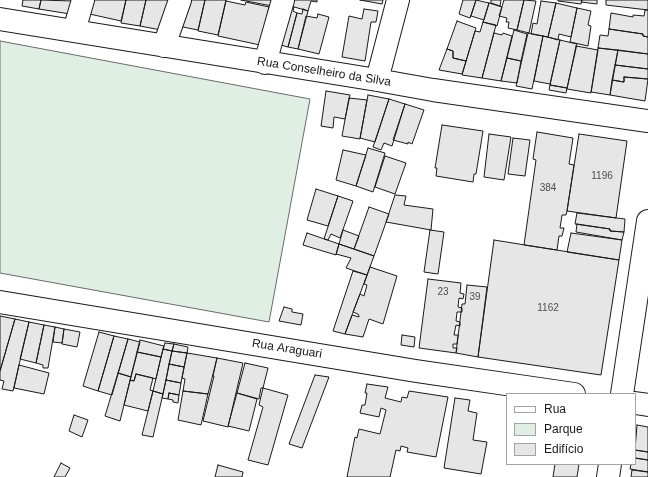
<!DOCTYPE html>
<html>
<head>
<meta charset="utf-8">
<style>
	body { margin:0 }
	#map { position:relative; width:648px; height:477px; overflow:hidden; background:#fff; font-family:Arial,sans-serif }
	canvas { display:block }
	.legend { position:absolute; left:506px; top:393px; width:130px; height:72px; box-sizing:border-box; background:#fff; border:1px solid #a3a3a3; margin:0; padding:5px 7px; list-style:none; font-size:12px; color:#1a1a1a }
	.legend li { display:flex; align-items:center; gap:8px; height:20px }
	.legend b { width:20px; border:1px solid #a3a3a3 }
</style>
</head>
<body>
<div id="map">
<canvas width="648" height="477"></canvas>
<ul class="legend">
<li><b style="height:5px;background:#fff"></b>Rua</li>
<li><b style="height:11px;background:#e0efe3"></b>Parque</li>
<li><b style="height:11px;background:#e6e6e6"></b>Edifício</li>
</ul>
</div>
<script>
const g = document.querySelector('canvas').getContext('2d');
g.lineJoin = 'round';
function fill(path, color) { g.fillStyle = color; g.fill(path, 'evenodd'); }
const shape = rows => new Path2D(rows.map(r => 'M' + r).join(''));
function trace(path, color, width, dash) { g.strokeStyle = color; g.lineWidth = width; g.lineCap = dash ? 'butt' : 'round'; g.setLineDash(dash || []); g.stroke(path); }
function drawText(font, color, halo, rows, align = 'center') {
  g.font = font + ' Arial,sans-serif'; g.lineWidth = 3; g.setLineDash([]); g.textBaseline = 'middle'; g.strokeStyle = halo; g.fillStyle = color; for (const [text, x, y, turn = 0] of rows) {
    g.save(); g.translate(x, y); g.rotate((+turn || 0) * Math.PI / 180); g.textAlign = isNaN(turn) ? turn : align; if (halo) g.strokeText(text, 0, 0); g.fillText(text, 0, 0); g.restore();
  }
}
const green = shape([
	[0,41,310,99,269,322,0,273,0,41]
]);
fill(green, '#e0efe3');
trace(green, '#6a6a6a', 1);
const building = shape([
	[23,0,41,0,39,9,22,6,23,0],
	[41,0,73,1,70,14,39,9,41,0],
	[88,0,126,0,121,21,85,13,88,0],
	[126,0,146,0,140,26,121,23,126,0],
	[146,0,169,0,161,30,140,26,146,0],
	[184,0,205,0,198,30,178,26,184,0],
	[205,0,226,0,218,35,198,31,205,0],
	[241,0,273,0,272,6,241,0],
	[293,0,317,0,317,2,311,1,308,11,291,6,293,0],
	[360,0,383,0,382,4,360,0],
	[463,0,476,0,470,18,459,14,463,0],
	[476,0,489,3,484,20,471,16,476,0],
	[491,0,501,0,500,6,491,3,491,0],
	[504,0,524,0,517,30,508,28,509,22,506,22,507,18,499,16,504,0],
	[524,0,536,1,529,33,517,30,524,0],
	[558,0,582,0,581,4,558,1,558,0],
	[582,0,597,0,597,4,581,2,582,0],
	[606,0,648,0,648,10,606,5,606,0],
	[226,1,245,5,246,2,269,7,260,45,218,36,226,1],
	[541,1,556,3,548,37,531,34,533,23,537,24,541,1],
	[489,3,502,7,497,26,483,22,489,3],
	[556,3,577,8,571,37,559,34,558,40,548,37,556,3],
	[287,5,294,7,293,11,297,13,288,47,277,44,287,5],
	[577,8,591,11,588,25,591,26,588,46,570,42,577,8],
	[303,9,308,11,298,49,288,47,297,13,302,14,303,9],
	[364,9,378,11,376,22,371,22,365,61,342,57,349,16,362,19,364,9],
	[645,10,648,10,648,37,643,36,643,34,609,29,611,13,633,17,633,15,644,16,645,10],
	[318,14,329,17,319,54,298,49,306,16,317,18,318,14],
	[457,21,476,28,466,61,453,58,453,51,447,49,457,21],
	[483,22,496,25,482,78,462,75,475,31,480,32,483,22],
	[609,29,643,34,643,36,648,37,648,54,598,48,600,35,608,36,609,29],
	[514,30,527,34,521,61,507,58,514,30],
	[494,33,502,35,503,33,512,36,501,81,482,78,494,33],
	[528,33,543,36,532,89,516,86,528,33],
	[543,36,560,40,550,84,534,81,543,36],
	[560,40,577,44,567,88,550,85,560,40],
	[576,46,598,50,591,93,567,89,576,46],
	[598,48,618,50,610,95,591,92,598,48],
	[447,49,453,51,453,58,466,61,462,74,439,70,447,49],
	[618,50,648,54,648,69,615,65,618,50],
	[507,58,521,61,517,83,501,81,507,58],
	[615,65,648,69,648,79,624,77,624,82,612,80,615,65],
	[624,77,648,79,645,101,610,95,612,80,624,82,624,77],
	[550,85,567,88,566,93,549,90,550,85],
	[326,91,350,95,345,119,334,117,333,128,321,126,326,91],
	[368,95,389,99,375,142,360,138,368,95],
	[349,98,367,100,360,139,342,136,349,98],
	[389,99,405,104,392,146,384,143,381,150,373,147,389,99],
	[405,104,424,110,412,144,408,142,408,144,393,140,405,104],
	[442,125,483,131,476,174,474,174,473,182,436,176,437,168,435,168,442,125],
	[537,132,573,138,569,164,574,165,567,211,566,215,562,215,560,228,564,228,562,236,559,236,557,250,524,245,536,160,533,159,537,132],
	[489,134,511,137,504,180,484,177,489,134],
	[579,134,627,141,616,218,567,211,579,134],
	[513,138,530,140,525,176,508,174,513,138],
	[368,148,385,153,373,192,356,186,368,148],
	[343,150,366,155,356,186,336,180,343,150],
	[385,156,406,163,395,194,375,187,385,156],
	[316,189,338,196,328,226,307,220,316,189],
	[395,195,406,196,404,205,433,209,431,230,386,222,395,195],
	[338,196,353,201,340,238,331,234,328,240,324,239,338,196],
	[369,207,389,214,374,256,354,249,369,207],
	[577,213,625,219,624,232,610,231,610,229,575,224,577,213],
	[577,224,610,229,610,231,624,232,622,240,576,232,577,224],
	[343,230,359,236,354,249,339,244,343,230],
	[430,230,444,232,438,274,424,272,430,230],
	[307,233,339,244,336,255,303,245,307,233],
	[571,233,622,240,619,260,567,252,571,233],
	[494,240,619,260,601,375,478,357,494,240],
	[339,244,374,256,367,275,346,268,351,258,336,254,339,244],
	[370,267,397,276,383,324,369,319,363,337,345,334,352,315,359,317,359,316,358,314,353,312,360,294,364,296,367,285,364,284,370,267],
	[353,271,367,275,345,334,333,331,353,271],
	[428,279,461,283,460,293,464,294,463,299,459,298,458,307,462,308,462,312,457,312,456,321,460,322,460,326,456,325,454,335,458,335,457,344,453,344,453,348,457,348,456,353,419,348,428,279],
	[467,285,487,287,478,357,456,353,462,304,465,304,467,285],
	[284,307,292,309,292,312,303,314,301,325,279,321,284,307],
	[0,316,15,319,0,371,0,316],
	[15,319,29,322,13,391,2,389,4,381,0,380,0,371,15,319],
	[29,322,44,325,36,363,20,359,29,322],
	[44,325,55,327,48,368,43,368,43,365,36,363,44,325],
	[55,327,64,329,62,343,53,342,55,327],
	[64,329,80,332,77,347,62,344,64,329],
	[99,332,114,336,98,391,83,386,99,332],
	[402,335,415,337,414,347,401,345,402,335],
	[114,336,128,339,112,395,98,391,114,336],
	[128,339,140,342,131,377,118,373,128,339],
	[140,340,164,346,161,357,137,352,140,340],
	[165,343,174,344,172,351,163,349,165,343],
	[174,344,188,347,187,353,172,351,174,344],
	[163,349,172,351,163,394,153,391,163,349],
	[172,351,187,353,184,367,169,364,172,351],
	[137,352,161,357,156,379,136,374,134,381,130,380,137,352],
	[187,353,217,358,208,394,183,391,185,379,182,378,187,353],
	[217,358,243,363,228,427,203,421,214,376,213,376,217,358],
	[245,363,268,368,263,388,261,388,259,399,237,393,245,363],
	[169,364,184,367,181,383,166,380,169,364],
	[19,365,49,373,44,394,14,388,19,365],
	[118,373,131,377,120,421,105,416,118,373],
	[136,374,153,378,150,390,153,391,148,411,124,405,130,380,134,381,136,374],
	[315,375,329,377,302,448,289,444,315,375],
	[166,380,181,383,179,395,169,393,168,399,162,398,166,380],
	[367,384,388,387,385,398,401,402,402,397,407,398,409,391,448,397,436,457,407,452,408,448,401,446,400,451,396,450,390,477,347,477,355,437,357,438,359,429,380,434,386,410,381,408,379,417,360,413,362,405,365,405,367,393,365,393,367,384],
	[263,388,288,395,268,465,248,460,263,407,259,405,263,388],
	[153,391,163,394,153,437,142,435,153,391],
	[183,391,208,394,201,425,178,420,183,391],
	[169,393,179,395,178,403,173,402,173,400,168,399,169,393],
	[237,393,257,399,249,431,228,426,237,393],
	[455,398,470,400,468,411,477,413,473,440,487,442,481,474,444,468,455,398],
	[74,415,88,420,82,437,69,431,74,415],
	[637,425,648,427,648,452,635,450,637,425],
	[635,450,648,452,648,460,635,458,635,450],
	[635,458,648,460,648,472,630,469,631,464,635,464,635,458],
	[61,463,70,468,65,477,54,477,61,463],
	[555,464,579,464,577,477,553,477,555,464],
	[218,465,243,472,242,477,215,477,218,465],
	[632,470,648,472,648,477,631,477,632,470]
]);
fill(building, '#e6e6e6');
trace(building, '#1a1a1a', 1);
const minor = shape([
	[0,19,377,80,433,90,648,121],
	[74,31,83,0],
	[164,46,180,0],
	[265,63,283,0],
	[377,80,398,0],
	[0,302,416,371,574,394],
	[622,394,648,221],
	[635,403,648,405],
	[608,477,610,464]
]);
trace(minor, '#1a1a1a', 24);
trace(minor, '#fff', 22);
drawText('10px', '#4d4d4d', null, [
	["1196",602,176],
	["384",548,188],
	["23",443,292],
	["39",475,297],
	["1162",548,308]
]);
drawText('12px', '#1a1a1a', '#fff', [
	["Rua Conselheiro da Silva",324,72,9],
	["Rua Araguari",287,349,9]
]);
</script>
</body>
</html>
